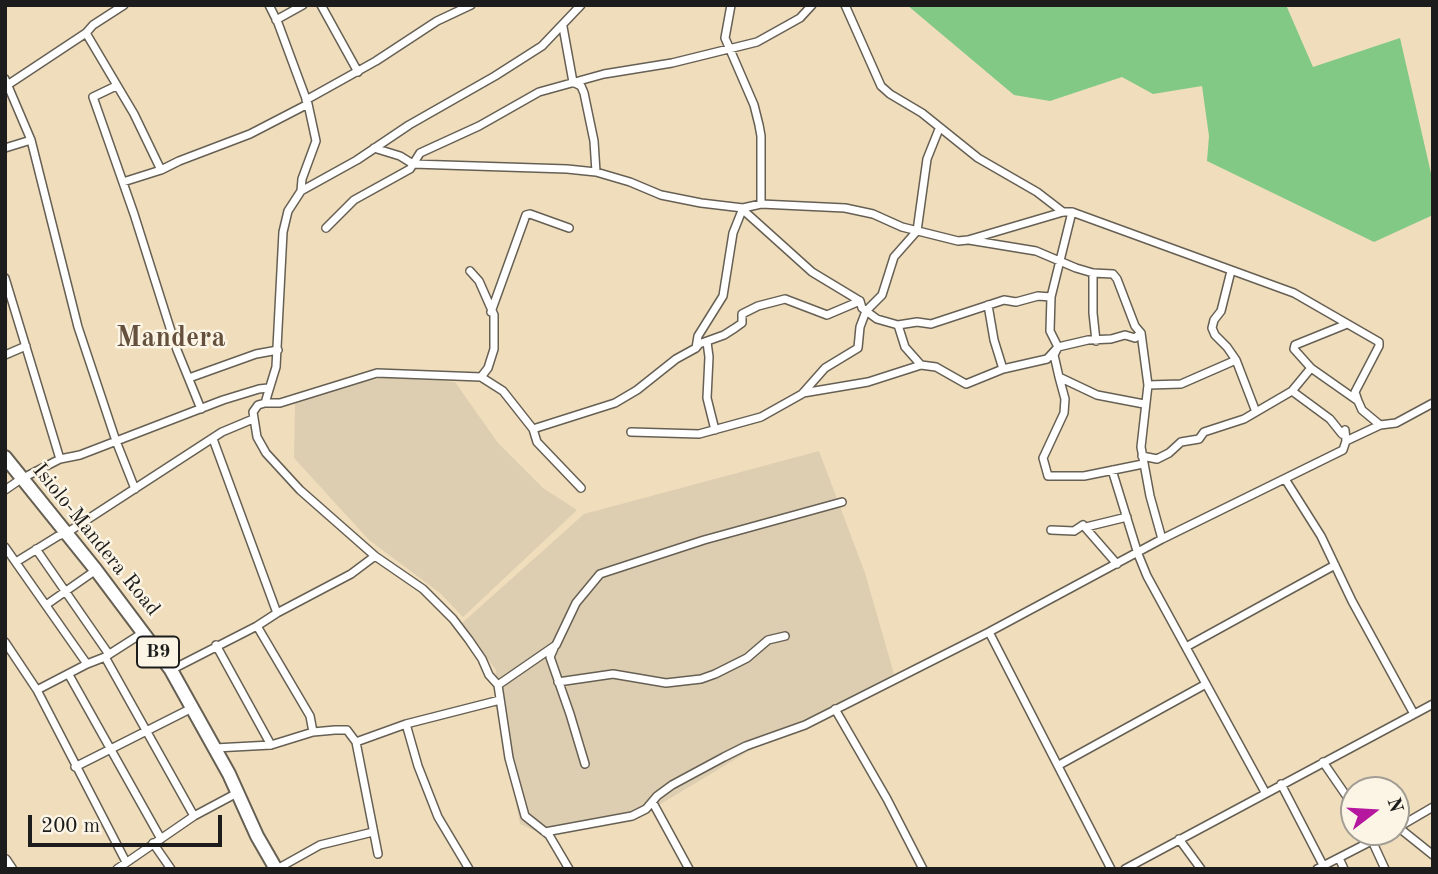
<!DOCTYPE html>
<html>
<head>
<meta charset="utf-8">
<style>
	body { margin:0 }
	#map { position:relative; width:1438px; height:874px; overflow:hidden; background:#f0ddbc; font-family:"Old Standard TT",serif }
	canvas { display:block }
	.frame { position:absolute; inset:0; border:7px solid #1c1c1c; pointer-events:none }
	.north { position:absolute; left:1340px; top:776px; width:70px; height:70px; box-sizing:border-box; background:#fcf5e5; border:2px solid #a29e95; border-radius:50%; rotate:73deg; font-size:19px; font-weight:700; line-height:28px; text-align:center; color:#1c1c1c }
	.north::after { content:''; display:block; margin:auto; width:24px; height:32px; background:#b5179e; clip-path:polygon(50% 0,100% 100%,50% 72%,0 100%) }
	.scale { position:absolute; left:28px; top:815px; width:194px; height:32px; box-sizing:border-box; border:4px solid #1c1c1c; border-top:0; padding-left:9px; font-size:21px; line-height:24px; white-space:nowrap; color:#1c1c1c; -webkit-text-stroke:5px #fcf5e5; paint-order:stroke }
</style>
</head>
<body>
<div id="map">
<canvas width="1438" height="874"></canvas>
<div class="frame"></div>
<div class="north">N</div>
<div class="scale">200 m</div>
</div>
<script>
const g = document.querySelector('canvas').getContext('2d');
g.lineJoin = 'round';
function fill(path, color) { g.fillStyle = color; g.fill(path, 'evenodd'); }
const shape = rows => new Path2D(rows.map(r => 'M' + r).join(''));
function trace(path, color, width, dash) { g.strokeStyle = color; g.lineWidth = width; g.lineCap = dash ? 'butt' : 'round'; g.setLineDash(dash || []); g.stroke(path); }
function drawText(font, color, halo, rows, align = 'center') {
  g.font = font + ' "Old Standard TT",serif'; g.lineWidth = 5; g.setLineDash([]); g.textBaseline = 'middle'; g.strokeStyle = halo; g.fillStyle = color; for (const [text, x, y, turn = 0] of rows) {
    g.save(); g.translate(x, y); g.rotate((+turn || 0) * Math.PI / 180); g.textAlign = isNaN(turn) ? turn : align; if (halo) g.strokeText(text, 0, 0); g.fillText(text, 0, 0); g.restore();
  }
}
fill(shape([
	[393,376,455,382,498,443,543,488,577,510,463,617,440,593,369,540,294,458,295,403,342,386],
	[819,451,865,573,894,674,754,748,644,814,537,832,520,824,494,688,496,670,461,624,584,514]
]), '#deceb1');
fill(shape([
	[907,5,1286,5,1313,67,1400,38,1433,182,1433,215,1374,242,1207,161,1209,136,1202,86,1153,94,1122,77,1050,101,1014,95]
]), '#81c984');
const street = shape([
	[269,5,278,23,308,104,316,141,302,179,301,191,288,211,283,232,276,367,265,403,258,405,253,412,257,437,266,453,300,490,375,556,423,589,453,619,469,640,482,659,489,675,498,685,509,758,525,816,549,835,569,869],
	[321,5,358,72],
	[731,5,725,38,754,105,759,125,761,136,761,204],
	[845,5,881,86,890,94,922,113,978,158,1037,192,1063,212],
	[276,20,303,5],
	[563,27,573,82,581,86,584,93,594,141,596,172],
	[86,33,134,114,161,170],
	[5,79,31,140,78,327,116,441,135,489],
	[6,86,86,33,93,25,124,5],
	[116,86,93,97,134,214,177,350,201,409],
	[306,100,376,61,437,21,471,5],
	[5,148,31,140],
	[374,148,400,156,413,164,567,169,596,172,630,182,661,195,701,203,743,208,761,204,845,208,873,214,902,227,958,241,968,240,1063,212,1072,212,1294,293,1379,342,1379,346,1355,392,1358,401],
	[123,182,161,170,179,161,250,134,308,104],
	[301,191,357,160,409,125,495,76,542,46,581,5],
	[742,209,812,272,860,301,862,308,877,319,898,325,905,347,921,365,936,367,966,384,1003,369,1047,359,1058,347,1088,340,1111,339,1125,335,1135,338,1141,333],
	[1072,212,1051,297,1050,331,1058,347,1054,355,1059,377,1097,395,1144,404],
	[326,228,354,200,410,169,420,153,479,126,539,92,604,74,672,63,757,42,800,18,812,5],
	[969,240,1036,251,1076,268,1093,273,1113,274,1117,279,1135,326,1141,333,1148,385,1141,447,1150,496,1162,539],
	[470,271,479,281,494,315,494,349,488,368,481,377],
	[1093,273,1093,313,1096,341],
	[5,278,60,459],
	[988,305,994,340,1003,369],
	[491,312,526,215,530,214,569,228],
	[898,325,917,322,931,324,1004,300,1016,302,1038,296,1051,297],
	[707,342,709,357,707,398,715,430],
	[696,348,699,344,724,335,735,328,742,323,742,314,758,306,785,299,827,315,860,301],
	[5,355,26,346],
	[1311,368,1294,349,1295,345,1347,324],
	[1059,377,1065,399,1064,413,1043,458,1048,476,1084,476,1143,464],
	[189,378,256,354,278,350],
	[1148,385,1181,384,1236,360],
	[1292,391,1330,419,1342,434,1345,430,1346,441],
	[803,393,868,382,921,365],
	[265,403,280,403,377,373,481,377,503,391,533,429,537,442,581,488],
	[1256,412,1292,391,1311,368,1358,401,1362,410,1380,425],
	[533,429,615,403,637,390,676,359,696,348,698,336,723,296,733,233,743,208],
	[631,432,699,434,761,417,802,394,825,368,858,348,860,327,866,311,882,295,894,257,917,231,927,159,939,129],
	[213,439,277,613],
	[1142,456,1157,459,1169,453,1181,442,1199,439,1204,432,1244,419,1256,412,1236,360,1227,347,1215,335,1212,328,1214,320,1221,311,1231,271],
	[1112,470,1138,554,1147,576,1265,792],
	[1285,479,1321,536,1352,601,1414,714],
	[5,490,21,479,60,459,80,455,223,400,259,389,268,388],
	[1086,527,1127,517],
	[1051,530,1074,531,1083,525,1117,564],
	[5,547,87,664],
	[36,549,108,653],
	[16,562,58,536,65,534,222,432,253,419],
	[46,605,96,570],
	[257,626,310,716,313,732],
	[989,632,1111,869],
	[5,642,37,690,126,862],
	[216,645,271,745],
	[1186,647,1335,565],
	[554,648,550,657,570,714,585,764],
	[105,657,194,816],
	[171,670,257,626,277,613,351,574,375,556],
	[69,675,161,839],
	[558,682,613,674,666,683,701,679,715,674,747,658,768,640,785,636],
	[498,685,556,645,576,603,600,574,704,540,842,502],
	[37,690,87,664,105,657,144,632],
	[835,709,887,799,923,869],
	[406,724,418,766,438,817,469,869],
	[356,742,378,854],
	[215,748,271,745,313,732,335,730,347,730,356,742,406,724,500,700],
	[1323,762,1354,807],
	[1059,765,1206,684],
	[75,767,192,708],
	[1281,784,1323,865],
	[653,803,689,869],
	[1398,827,1433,855],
	[1397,828,1433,807],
	[545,832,632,816,646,809,657,796,672,785,724,757,746,746,805,725,989,632,1162,539,1343,450,1346,441,1380,425,1396,423,1433,403],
	[1368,832,1385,869],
	[1179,839,1201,869],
	[153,843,171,869],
	[1339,858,1344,869],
	[117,869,194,816,237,793],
	[277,869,320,845,373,832],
	[1125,869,1433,704],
	[1317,869,1389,832]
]);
const secondary = shape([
	[5,860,11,869]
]);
const highway = shape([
	[5,457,96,570,171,670,229,774,257,836,276,869]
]);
trace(street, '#666054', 10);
trace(secondary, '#666054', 13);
trace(highway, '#666054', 16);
trace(street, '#fff', 7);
trace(secondary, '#fff', 10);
trace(highway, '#fff', 12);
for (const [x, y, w] of [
	[158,652,42]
]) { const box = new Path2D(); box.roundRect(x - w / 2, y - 15.5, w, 31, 5); g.fillStyle = '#fcf5e5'; g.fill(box); trace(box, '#1c1c1c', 2); }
drawText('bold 19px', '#1c1c1c', null, [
	["B9",158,652]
]);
drawText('21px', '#1c1c1c', '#fcf5e5', [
	["Isiolo-Mandera Road",96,540,51]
]);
drawText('bold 28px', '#654f3d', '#fcf5e5', [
	["Mandera",171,339]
]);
</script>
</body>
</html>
